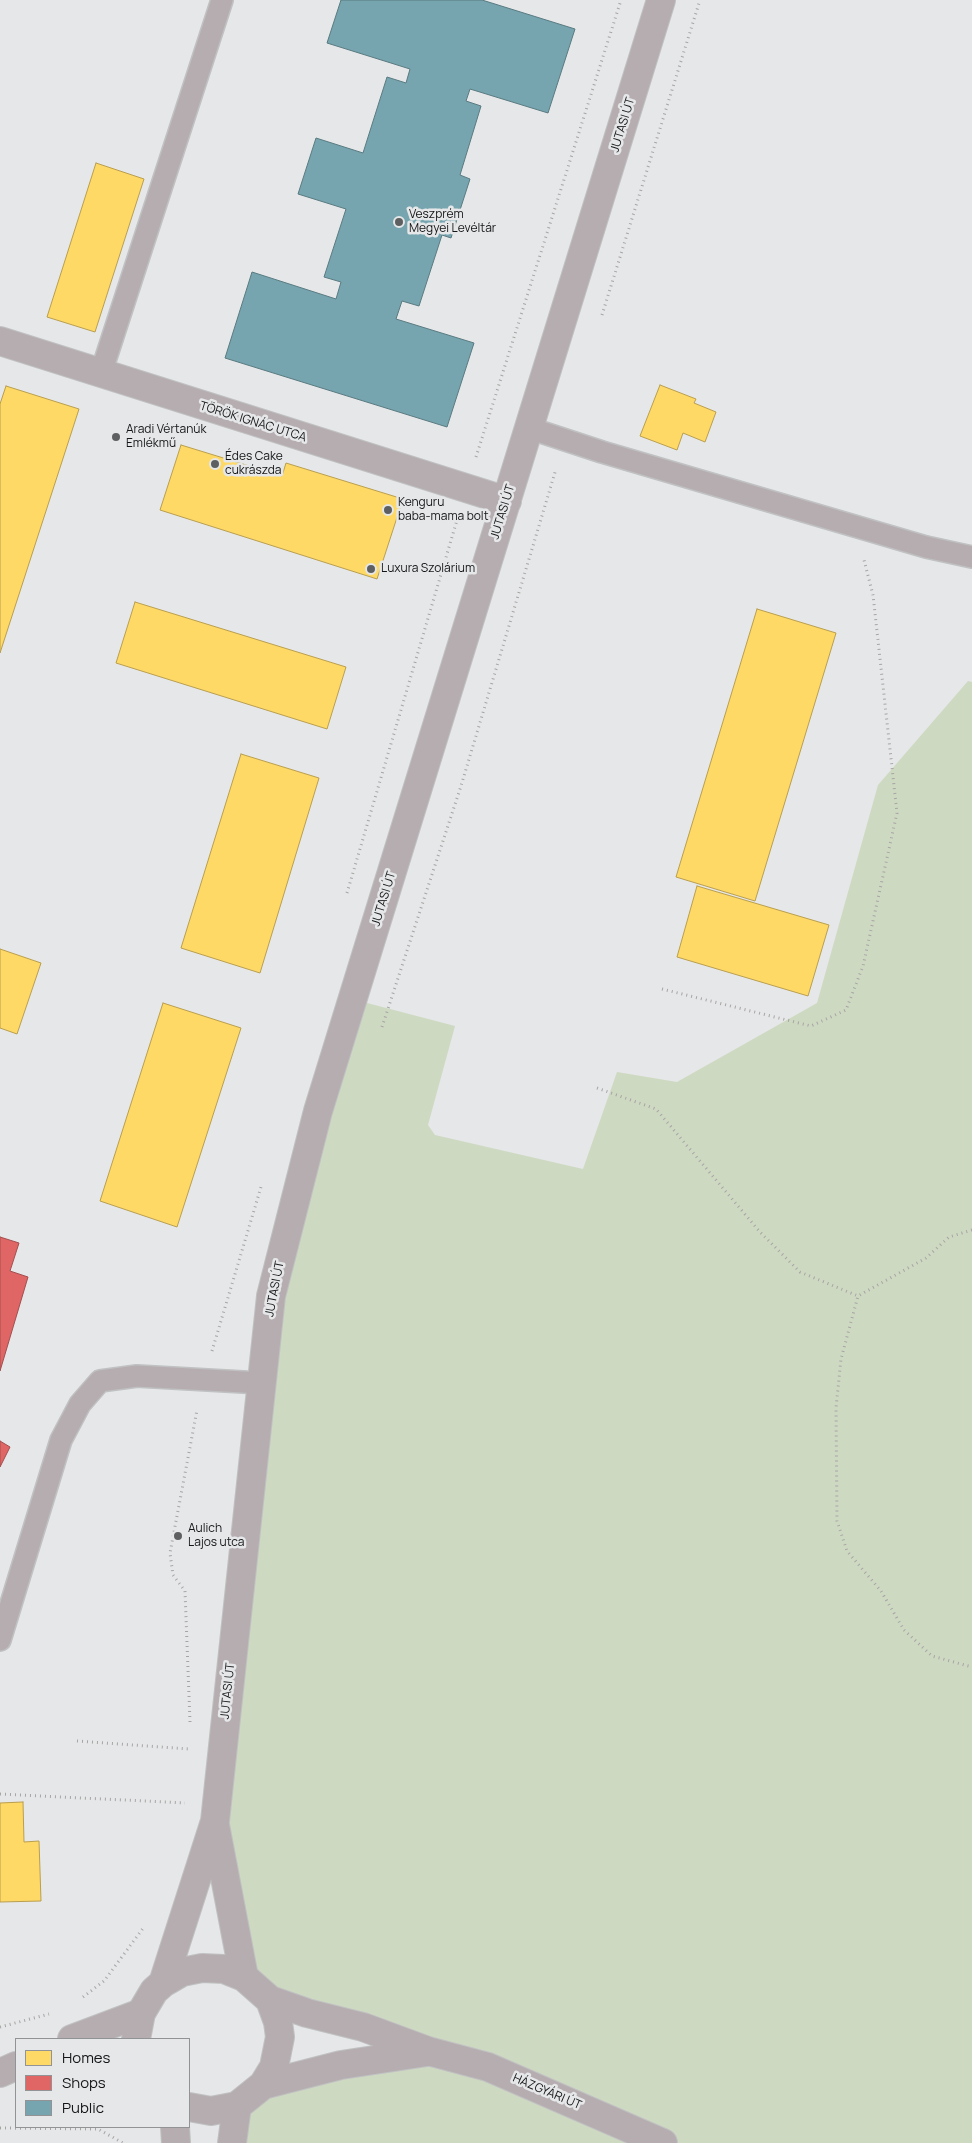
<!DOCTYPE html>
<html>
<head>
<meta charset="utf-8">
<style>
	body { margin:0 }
	#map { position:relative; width:972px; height:2143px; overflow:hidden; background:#e6e7e8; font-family:Manrope,sans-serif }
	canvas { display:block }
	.legend { position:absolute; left:15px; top:2038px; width:175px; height:90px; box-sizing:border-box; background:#e5e7e9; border:1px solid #929395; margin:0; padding:6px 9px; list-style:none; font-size:15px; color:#151617 }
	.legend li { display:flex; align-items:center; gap:10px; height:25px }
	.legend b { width:25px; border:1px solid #929395 }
</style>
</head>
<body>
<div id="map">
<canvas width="972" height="2143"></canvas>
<ul class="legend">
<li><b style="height:14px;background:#ffd966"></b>Homes</li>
<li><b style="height:14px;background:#e06666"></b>Shops</li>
<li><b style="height:14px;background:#76a5af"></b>Public</li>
</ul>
</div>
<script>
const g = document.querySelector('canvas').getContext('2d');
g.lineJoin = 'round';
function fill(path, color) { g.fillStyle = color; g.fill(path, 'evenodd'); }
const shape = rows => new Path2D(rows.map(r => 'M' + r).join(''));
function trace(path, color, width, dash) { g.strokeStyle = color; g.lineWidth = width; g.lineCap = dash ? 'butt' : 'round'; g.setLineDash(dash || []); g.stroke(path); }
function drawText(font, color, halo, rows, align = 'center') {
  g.font = font + ' Manrope,sans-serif'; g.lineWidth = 5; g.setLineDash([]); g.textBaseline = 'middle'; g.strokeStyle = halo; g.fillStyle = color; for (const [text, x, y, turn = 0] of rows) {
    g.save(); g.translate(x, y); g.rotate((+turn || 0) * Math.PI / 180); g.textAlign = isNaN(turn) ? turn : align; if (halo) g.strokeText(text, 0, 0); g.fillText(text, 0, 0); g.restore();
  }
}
fill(shape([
	[968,681,972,682,972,2143,235,2143,242,2107,266,2087,408,2059,272,1994,248,1972,216,1782,244,1480,348,998,455,1026,428,1125,435,1135,583,1169,617,1072,677,1082,817,1003,878,785]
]), '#ced9c2');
const homes = shape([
	[96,163,144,179,95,332,47,317,96,163],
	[660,385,696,399,694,403,716,412,705,442,683,433,677,450,640,436,660,385],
	[6,386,79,409,0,653,0,404,6,386],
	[181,445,282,476,286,463,403,499,377,579,160,510,181,445],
	[135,602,346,667,327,729,116,663,135,602],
	[757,609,836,633,755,901,676,877,757,609],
	[241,754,319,778,260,973,181,948,241,754],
	[697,886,829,925,808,996,677,957,697,886],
	[0,949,41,963,17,1034,0,1028,0,949],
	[163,1003,241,1028,177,1227,100,1201,163,1003],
	[23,1802,24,1842,39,1841,41,1901,0,1902,0,1803,23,1802]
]);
fill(homes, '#ffd966');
trace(homes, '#b99e4e', 1);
const shops = shape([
	[0,1237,19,1243,10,1271,28,1277,0,1371,0,1237],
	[0,1441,10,1447,0,1467,0,1441]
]);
fill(shops, '#e06666');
trace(shops, '#a34e4e', 1);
const public = shape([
	[341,0,482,0,575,29,548,113,470,89,466,101,481,106,460,175,470,179,451,238,442,235,419,306,402,301,396,319,474,343,447,427,225,358,252,272,336,299,341,282,324,277,346,209,298,194,316,138,363,153,387,77,406,83,410,69,327,43,341,0]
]);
fill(public, '#76a5af');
trace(public, '#597a81', 1);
const service = shape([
	[101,373,222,0],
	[529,428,602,452,926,547,972,557],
	[0,1640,61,1440,80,1404,100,1381,137,1376,261,1383]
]);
const minor = shape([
	[0,341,507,501],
	[72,2039,141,2013],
	[0,2073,16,2066]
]);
const tertiary = shape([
	[215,1825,244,1977],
	[163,1983,215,1821,271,1296,318,1111,661,0],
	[270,2000,307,2013,363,2027,428,2051,488,2067,663,2143],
	[136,2039,141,2013,154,1991,163,1983,182,1972,202,1968,224,1969,244,1977,270,2000,278,2022,280,2037,274,2067,263,2085,237,2106,211,2111,189,2107],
	[263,2085,341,2065,427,2052],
	[175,2127,176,2143],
	[232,2143,237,2106]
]);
trace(service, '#c0c1c2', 24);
trace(minor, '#c0c1c2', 30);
trace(tertiary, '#c0c1c2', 30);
trace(shape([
	[602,315,700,0],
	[476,457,621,0],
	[347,893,457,520],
	[662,989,811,1026,846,1010,863,966,897,813,873,595,864,560],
	[382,1027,461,786,556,469],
	[597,1088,656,1109,760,1232,800,1272,858,1296],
	[972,1230,949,1237,926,1258,858,1296,841,1359,836,1408,837,1521,847,1551,881,1591,904,1630,932,1656,972,1667],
	[212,1351,261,1187],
	[190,1722,185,1591,173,1575,170,1553,197,1410],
	[77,1741,189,1749],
	[0,1794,185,1803],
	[83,1997,104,1981,144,1927],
	[0,2027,49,2014],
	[0,2128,98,2129,123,2143]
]), '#a8a4a5', 3, [1, 4]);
trace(service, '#b6adb0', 21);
trace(minor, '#b6adb0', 28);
trace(tertiary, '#b6adb0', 28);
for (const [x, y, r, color] of [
	[399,222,5,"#5e5f60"],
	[116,437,5,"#5e5f60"],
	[215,464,5,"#5e5f60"],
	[388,510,5,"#5e5f60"],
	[371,569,5,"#5e5f60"],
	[178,1536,5,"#5e5f60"]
]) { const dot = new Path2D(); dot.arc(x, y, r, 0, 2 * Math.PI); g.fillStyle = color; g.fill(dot); trace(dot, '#e5e7e9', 2); }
drawText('12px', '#151617', '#e5e7e9', [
	["JUTASI ÚT",623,125,-73],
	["TÖRÖK IGNÁC UTCA",253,422,17],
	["JUTASI ÚT",503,512,-73],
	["JUTASI ÚT",384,899,-73],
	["JUTASI ÚT",275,1289,-79],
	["JUTASI ÚT",228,1691,-84],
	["HÁZGYÁRI ÚT",547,2092,23]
]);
drawText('12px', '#151617', '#e5e7e9', [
	["Veszprém",409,215],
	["Megyei Levéltár",409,229],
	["Aradi Vértanúk",126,430],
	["Emlékmű",126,444],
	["Édes Cake",225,457],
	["cukrászda",225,471],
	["Kenguru",398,503],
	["baba-mama bolt",398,517],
	["Luxura Szolárium",381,569],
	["Aulich",188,1529],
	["Lajos utca",188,1543]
], 'left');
</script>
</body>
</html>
